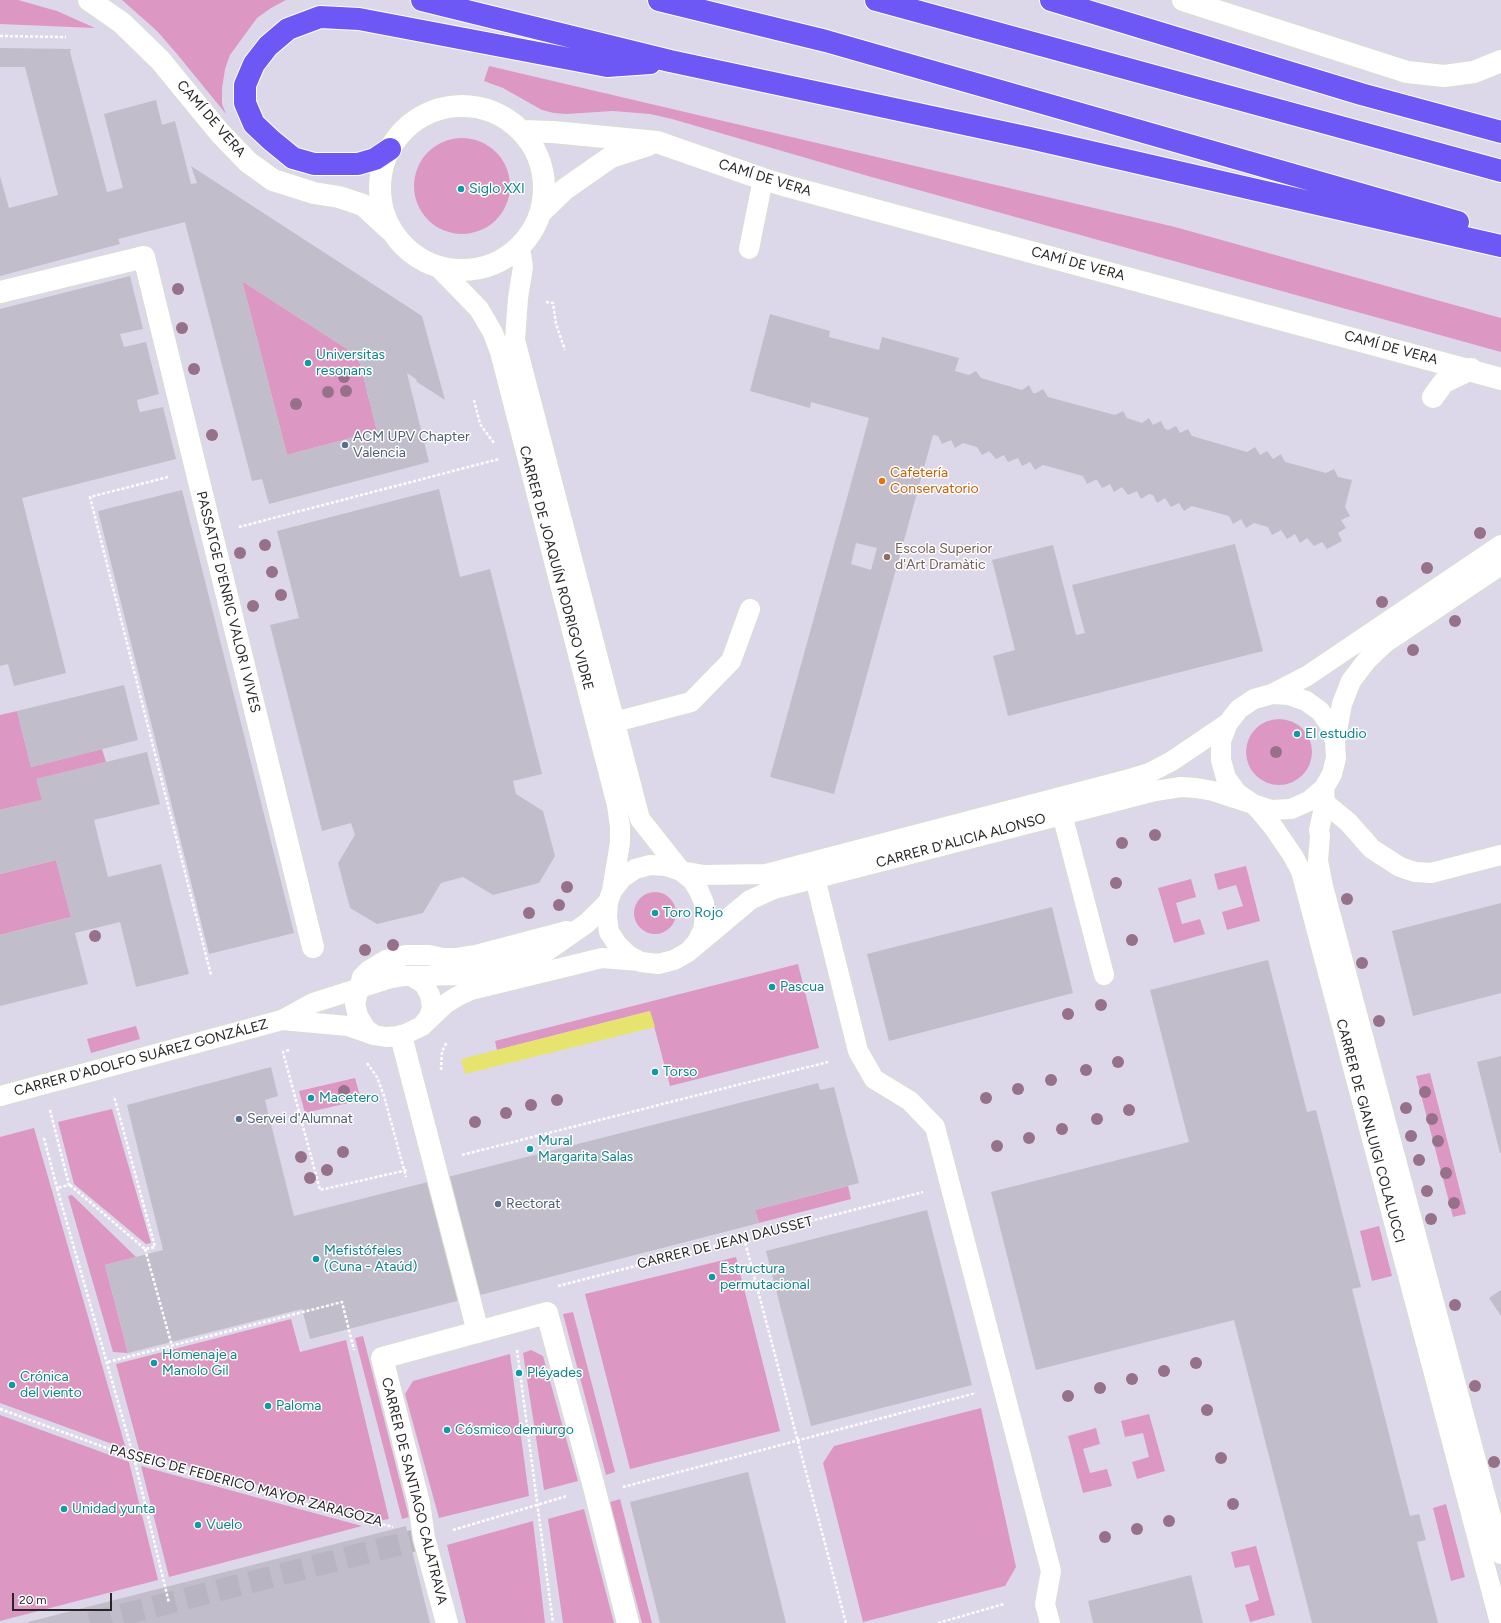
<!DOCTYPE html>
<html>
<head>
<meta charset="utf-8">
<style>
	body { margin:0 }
	#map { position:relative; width:1501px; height:1623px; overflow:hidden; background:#ddd8e9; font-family:Figtree,sans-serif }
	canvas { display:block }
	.scale { position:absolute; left:12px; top:1593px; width:100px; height:18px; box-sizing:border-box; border:2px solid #262626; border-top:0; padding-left:5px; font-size:12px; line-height:14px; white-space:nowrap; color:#262626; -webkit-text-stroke:3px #fff; paint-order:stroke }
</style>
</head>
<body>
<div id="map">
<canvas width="1501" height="1623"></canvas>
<div class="scale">20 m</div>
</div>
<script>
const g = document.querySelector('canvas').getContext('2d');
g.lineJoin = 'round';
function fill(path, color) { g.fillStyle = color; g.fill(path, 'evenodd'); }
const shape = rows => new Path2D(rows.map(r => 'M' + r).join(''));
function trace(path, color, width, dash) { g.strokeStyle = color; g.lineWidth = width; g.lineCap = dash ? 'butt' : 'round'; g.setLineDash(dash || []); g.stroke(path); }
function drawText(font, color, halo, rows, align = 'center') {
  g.font = font + ' Figtree,sans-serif'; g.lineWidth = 3; g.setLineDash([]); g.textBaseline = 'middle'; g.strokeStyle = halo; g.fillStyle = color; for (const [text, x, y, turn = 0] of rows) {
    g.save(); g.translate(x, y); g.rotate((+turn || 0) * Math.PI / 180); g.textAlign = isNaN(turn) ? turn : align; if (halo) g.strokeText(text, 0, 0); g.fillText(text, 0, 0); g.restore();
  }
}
fill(shape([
	[0,0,18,0,57,11,95,28,0,24],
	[122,0,286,0,271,8,257,18,230,55,225,69,222,89,222,104,226,114,177,54,157,31],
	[489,66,1175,227,1501,318,1501,352,868,176,672,119,650,114,613,111,566,114,554,113,542,110,503,88,484,81],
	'414 186a48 48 0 1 1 96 0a48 48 0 1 1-96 0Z',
	[242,281,358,356,377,431,287,455],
	[17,711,31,767,102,749,106,762,37,779,42,800,0,810,0,715],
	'1246 752a33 33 0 1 1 66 0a33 33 0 1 1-66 0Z',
	[56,860,71,917,0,935,0,874],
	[1246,866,1260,921,1227,930,1222,912,1243,906,1236,885,1218,890,1214,874],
	[1191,879,1196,897,1176,903,1182,924,1200,919,1205,934,1174,943,1158,888],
	'634 913a21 21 0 1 1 42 0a21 21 0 1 1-42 0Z',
	[798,964,819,1048,670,1086,650,1011,497,1050,495,1041],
	[136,1026,140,1039,91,1053,87,1039],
	[1430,1073,1466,1214,1453,1217,1416,1076],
	[355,1078,361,1100,305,1113,299,1091],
	[112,1109,151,1243,146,1244,74,1184,58,1122],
	[34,1128,126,1449,0,1403,0,1137],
	[848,1186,851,1199,759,1223,755,1210],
	[72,1195,136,1257,105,1265,128,1353,113,1352,68,1196],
	[1379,1226,1392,1276,1372,1281,1360,1231],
	[736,1257,780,1431,630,1469,585,1294],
	[573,1312,615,1472,606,1475,563,1314],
	[291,1319,300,1352,346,1340,389,1519,383,1520,140,1453,116,1364],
	[363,1336,409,1517,402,1519,355,1338],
	[531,1350,543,1356,578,1481,544,1490,523,1353],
	[510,1354,529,1496,439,1518,405,1394,413,1381],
	[981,1408,1016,1567,1005,1586,863,1622,823,1463,834,1446],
	[1149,1414,1165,1471,1137,1479,1132,1462,1149,1457,1143,1433,1125,1437,1121,1421],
	[0,1415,129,1462,158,1580,0,1621],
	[1096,1428,1100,1444,1083,1449,1090,1473,1107,1469,1112,1486,1083,1493,1068,1436],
	[141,1466,362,1526,169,1577],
	[620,1499,652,1623,642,1623,610,1502],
	[1446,1504,1465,1577,1451,1581,1433,1508],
	[584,1509,614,1623,563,1623,548,1519],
	[533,1521,545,1623,466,1623,447,1545],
	[1256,1546,1275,1615,1250,1622,1245,1605,1259,1600,1249,1565,1235,1568,1231,1552]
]), '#dd97c3');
fill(shape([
	[650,1011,655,1027,465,1074,461,1059]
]), '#e7e36f');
fill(shape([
	[0,48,71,49,70,52,107,192,123,188,104,114,156,100,162,125,175,121,191,184,197,183,191,166,422,316,445,400,417,382,416,379,407,373,429,462,269,504,262,479,252,481,185,222,118,239,120,244,0,276,0,176,9,208,58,195,25,67,0,67],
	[242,281,358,356,377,431,287,455],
	[130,276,143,329,120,334,124,347,146,342,159,394,137,400,138,406,140,412,163,407,176,459,22,498,66,673,14,686,8,664,0,666,0,309],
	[770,314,830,331,829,337,879,350,882,337,959,358,955,371,969,375,976,371,981,378,1022,390,1029,385,1033,393,1036,393,1043,389,1048,397,1115,415,1123,411,1127,418,1142,423,1149,418,1153,425,1161,421,1165,429,1168,430,1176,426,1180,433,1188,429,1192,436,1247,452,1255,447,1260,455,1267,451,1273,459,1281,454,1285,462,1326,473,1334,469,1338,477,1352,480,1345,507,1350,516,1341,520,1346,528,1338,533,1342,541,1327,549,1322,542,1314,546,1307,538,1300,543,1295,534,1287,539,1281,530,1272,535,1268,527,1254,523,1246,528,1241,519,1233,524,1229,516,1192,506,1184,511,1179,503,1171,507,1165,498,1157,503,1153,495,1149,494,1141,499,1137,491,1128,495,1122,487,1114,492,1110,484,1102,488,1097,480,1095,480,1087,484,1083,476,1043,465,1035,470,1030,462,1022,466,1018,458,1008,462,1004,455,996,459,989,451,982,455,977,447,963,443,955,448,951,440,942,444,938,436,933,435,834,794,770,777,869,418,811,402,810,408,750,391],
	[856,543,877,548,871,570,851,564],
	[439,489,460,577,490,569,542,774,513,781,516,794,543,811,555,856,539,883,493,895,463,877,441,883,423,913,377,924,350,908,338,863,355,835,351,823,322,831,270,625,299,618,277,531],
	[182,490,294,933,209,954,98,511],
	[1235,544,1263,651,1008,716,993,656,1015,650,992,560,1053,545,1076,635,1085,633,1072,585],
	[124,685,138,740,31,767,17,711],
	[147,752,160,804,94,820,108,877,161,864,189,974,136,987,120,922,75,933,88,984,0,1006,0,935,71,917,56,860,0,874,0,810,42,800,36,779],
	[1501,903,1501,993,1413,1016,1392,931],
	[1052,907,1073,993,889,1041,867,954],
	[1268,960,1307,1112,1316,1110,1361,1287,1352,1289,1410,1516,1419,1514,1426,1540,1417,1542,1438,1623,1312,1623,1234,1320,1036,1370,991,1192,1189,1142,1150,990],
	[1501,1056,1501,1153,1500,1153,1477,1062],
	[271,1067,278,1096,265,1100,294,1216,818,1083,820,1090,834,1087,859,1183,755,1210,759,1223,310,1339,302,1309,128,1353,105,1265,163,1250,127,1105],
	[927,1210,972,1385,811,1426,766,1251],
	[1501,1290,1501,1316,1489,1298],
	[748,1472,786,1623,660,1623,630,1502],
	[406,1526,430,1623,28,1623,28,1622],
	[1191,1575,1203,1623,1093,1623,1088,1601]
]), '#c1bdca');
trace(shape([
	[90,1623,424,1538]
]), '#b8b4c2', 22, [22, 11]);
const lane = shape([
	[520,248,523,267,518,298,515,340,640,819,681,871,704,875,766,874,1126,780,1149,773,1172,761,1228,723],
	[749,249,763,179],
	[437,266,479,309,493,333,500,352,617,805,620,827,620,843,612,891],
	[1272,694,1307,676,1501,545],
	[615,722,691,702,731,661,750,609],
	[1335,742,1342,704,1351,681,1367,660,1385,643,1501,565],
	[1324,788,1325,803,1319,830,1320,836,1318,861,1323,886,1501,1554],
	[1325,803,1348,822,1372,849,1400,867,1415,872,1431,873,1501,855],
	[1062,814,1104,975],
	[815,878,858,1051,874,1079,910,1101,935,1127,1051,1571,1045,1604,1050,1623],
	[688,952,750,900,774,889,1155,791,1181,787,1196,788,1213,791,1253,804,1271,810,1291,809,1309,801,1324,788,1332,774,1336,758,1335,742,1330,725,1320,711,1306,701,1289,695,1272,694,1254,699,1239,709,1228,723,1221,741,1221,760,1226,778,1237,793,1253,804,1260,811,1274,828,1293,856,1301,871,1500,1623],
	[282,1020,348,1026,374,1035,386,1037,401,1036,422,1026,429,1017,432,1007,430,995,424,984,411,976],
	[422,1026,445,1004,458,996,471,990,602,958,639,961],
	[374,1035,366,1029,358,1016,355,1004,362,977,369,970,386,960,406,955,429,955,443,958,457,958,476,955,567,931],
	[0,1096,282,1020,313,1003,391,978,404,976,465,975,530,958,547,951,587,923,608,902,612,891,622,878,635,869,650,865,666,866,681,871,692,880,699,891,704,903,705,917,703,930,697,942,688,952,674,960,658,964,641,962,628,955,617,944,609,932,607,917,608,902]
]);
const street = shape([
	[1183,0,1407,72,1444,76,1474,72,1501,61],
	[0,292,144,257,313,947],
	[401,1036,478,1332],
	[447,1623,424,1538,419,1503,382,1358,547,1313,594,1487,628,1623]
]);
const secondary = shape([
	[89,0,122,23,160,60,220,133,248,162,273,180,314,193,339,197,363,205,390,230],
	'380 188a82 82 0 1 1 164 0a82 82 0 1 1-164 0Z',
	[522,131,553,132,657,142,763,179,790,187,1501,379],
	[542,211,565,189,611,157,648,145],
	[1433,397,1444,382,1471,369]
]);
const highway = shape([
	[422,0,670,61,1030,138,1501,246],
	[659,0,826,41,1458,222],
	[876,0,1501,171],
	[1051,0,1361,94,1501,132],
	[390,149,375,159,358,164,314,164,293,158,271,140,254,124,245,103,245,85,254,64,268,46,288,29,320,17,359,19,607,66,650,63]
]);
trace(lane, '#d6dfce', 22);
trace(street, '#d6dfce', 24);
trace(secondary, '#d6dfce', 24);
trace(highway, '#fff', 24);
trace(shape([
	[0,36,66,37],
	[546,302,553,303,556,324,565,350],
	[474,400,480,424,494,443],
	[168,477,90,497,211,975],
	[239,527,499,459],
	[289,1050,283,1052,320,1190,407,1170],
	[367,1063,377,1077,384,1096,406,1177],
	[441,1070,442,1051,447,1042],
	[50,1110,69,1185,57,1188,134,1458,169,1603],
	[44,1138,57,1188],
	[462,1155,828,1062],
	[70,1185,145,1249,155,1247,114,1096],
	[744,1238,846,1623],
	[145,1249,172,1346],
	[558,1286,923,1192],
	[517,1350,553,1623],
	[108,1362,342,1302,354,1350],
	[0,1409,134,1458,393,1527],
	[623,1487,976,1393],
	[453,1530,567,1496],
	[938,1623,1004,1604]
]), '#fff', 2.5, [3, 2]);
trace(lane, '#fff', 20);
trace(street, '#fff', 22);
trace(secondary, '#fff', 22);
trace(highway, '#6d57f5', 22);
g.fillStyle = '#97718a';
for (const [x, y] of [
	[178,289],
	[182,328],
	[194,369],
	[344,377],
	[346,391],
	[328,392],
	[296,404],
	[212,435],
	[1480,533],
	[265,545],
	[240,553],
	[1427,568],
	[272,572],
	[281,595],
	[1382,602],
	[253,606],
	[1455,621],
	[1413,650],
	[1276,752],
	[1155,835],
	[1122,843],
	[1116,883],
	[567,887],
	[1347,899],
	[559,905],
	[529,913],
	[95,936],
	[1132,940],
	[393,945],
	[365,950],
	[1362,963],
	[1101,1005],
	[1068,1014],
	[1379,1021],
	[1118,1062],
	[1086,1070],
	[1051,1080],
	[1018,1089],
	[344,1091],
	[1425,1092],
	[986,1098],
	[557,1100],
	[531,1105],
	[1406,1108],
	[1129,1110],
	[506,1113],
	[1097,1119],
	[1432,1119],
	[475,1122],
	[1062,1129],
	[1411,1136],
	[1029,1138],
	[1438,1141],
	[997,1146],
	[343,1152],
	[301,1157],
	[1419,1160],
	[327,1170],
	[1446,1173],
	[310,1178],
	[1427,1191],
	[1454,1203],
	[1431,1219],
	[1455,1305],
	[1196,1363],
	[1164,1371],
	[1132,1379],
	[1475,1386],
	[1100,1388],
	[1068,1396],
	[1207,1410],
	[1221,1458],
	[1494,1462],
	[1233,1504],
	[1169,1521],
	[1137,1529],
	[1105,1537]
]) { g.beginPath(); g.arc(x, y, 6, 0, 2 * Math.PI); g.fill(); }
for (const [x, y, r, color] of [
	[461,189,4,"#0f9aa8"],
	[308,363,4,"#0f9aa8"],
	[345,445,4,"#5c6f8a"],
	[882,481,4,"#e8710a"],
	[887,557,4,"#8d6e63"],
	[1297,734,4,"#0f9aa8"],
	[655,913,4,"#0f9aa8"],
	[772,987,4,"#0f9aa8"],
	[655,1072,4,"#0f9aa8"],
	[311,1098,4,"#0f9aa8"],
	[239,1119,4,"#5c6f8a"],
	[530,1149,4,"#0f9aa8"],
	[498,1204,4,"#5c6f8a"],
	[316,1259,4,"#0f9aa8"],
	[712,1277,4,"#0f9aa8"],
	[154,1363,4,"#0f9aa8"],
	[519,1373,4,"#0f9aa8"],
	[12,1385,4,"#0f9aa8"],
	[268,1406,4,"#0f9aa8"],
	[447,1430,4,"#0f9aa8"],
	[64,1509,4,"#0f9aa8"],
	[198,1525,4,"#0f9aa8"]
]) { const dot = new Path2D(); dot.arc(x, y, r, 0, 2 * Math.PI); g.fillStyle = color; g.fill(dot); trace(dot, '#fff', 1.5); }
drawText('14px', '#262626', '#fff', [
	["CAMÍ DE VERA",211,119,49],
	["CAMÍ DE VERA",765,178,17],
	["CAMÍ DE VERA",1078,264,15],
	["CAMÍ DE VERA",1391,348,15],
	["CARRER DE JOAQUÍN RODRIGO VIDRE",556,568,75],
	["PASSATGE D'ENRIC VALOR I VIVES",228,602,76],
	["CARRER D'ALICIA ALONSO",961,841,-15],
	["CARRER D'ADOLFO SUÁREZ GONZÁLEZ",141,1058,-15],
	["CARRER DE GIANLUIGI COLALUCCI",1370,1131,75],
	["CARRER DE JEAN DAUSSET",725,1243,-14],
	["PASSEIG DE FEDERICO MAYOR ZARAGOZA",246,1486,15],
	["CARRER DE SANTIAGO CALATRAVA",414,1491,76]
]);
drawText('14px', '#0d838f', '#fff', [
	["Siglo XXI",469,189],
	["Universitas",316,355],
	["resonans",316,371],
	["El estudio",1305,734],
	["Toro Rojo",663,913],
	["Pascua",780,987],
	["Torso",663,1072],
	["Macetero",319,1098],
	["Mural",538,1141],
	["Margarita Salas",538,1157],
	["Mefistófeles",324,1251],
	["(Cuna - Ataúd)",324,1267],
	["Estructura",720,1269],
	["permutacional",720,1285],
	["Homenaje a",162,1355],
	["Manolo Gil",162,1371],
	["Pléyades",527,1373],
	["Crónica",20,1377],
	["del viento",20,1393],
	["Paloma",276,1406],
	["Cósmico demiurgo",455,1430],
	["Unidad yunta",72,1509],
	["Vuelo",206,1525]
], 'left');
drawText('14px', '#4e5e75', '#fff', [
	["ACM UPV Chapter",353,437],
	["Valencia",353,453],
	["Servei d'Alumnat",247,1119],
	["Rectorat",506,1204]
], 'left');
drawText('14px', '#c56008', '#fff', [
	["Cafetería",890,473],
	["Conservatorio",890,489]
], 'left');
drawText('14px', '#785e54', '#fff', [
	["Escola Superior",895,549],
	["d'Art Dramàtic",895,565]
], 'left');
</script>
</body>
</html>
